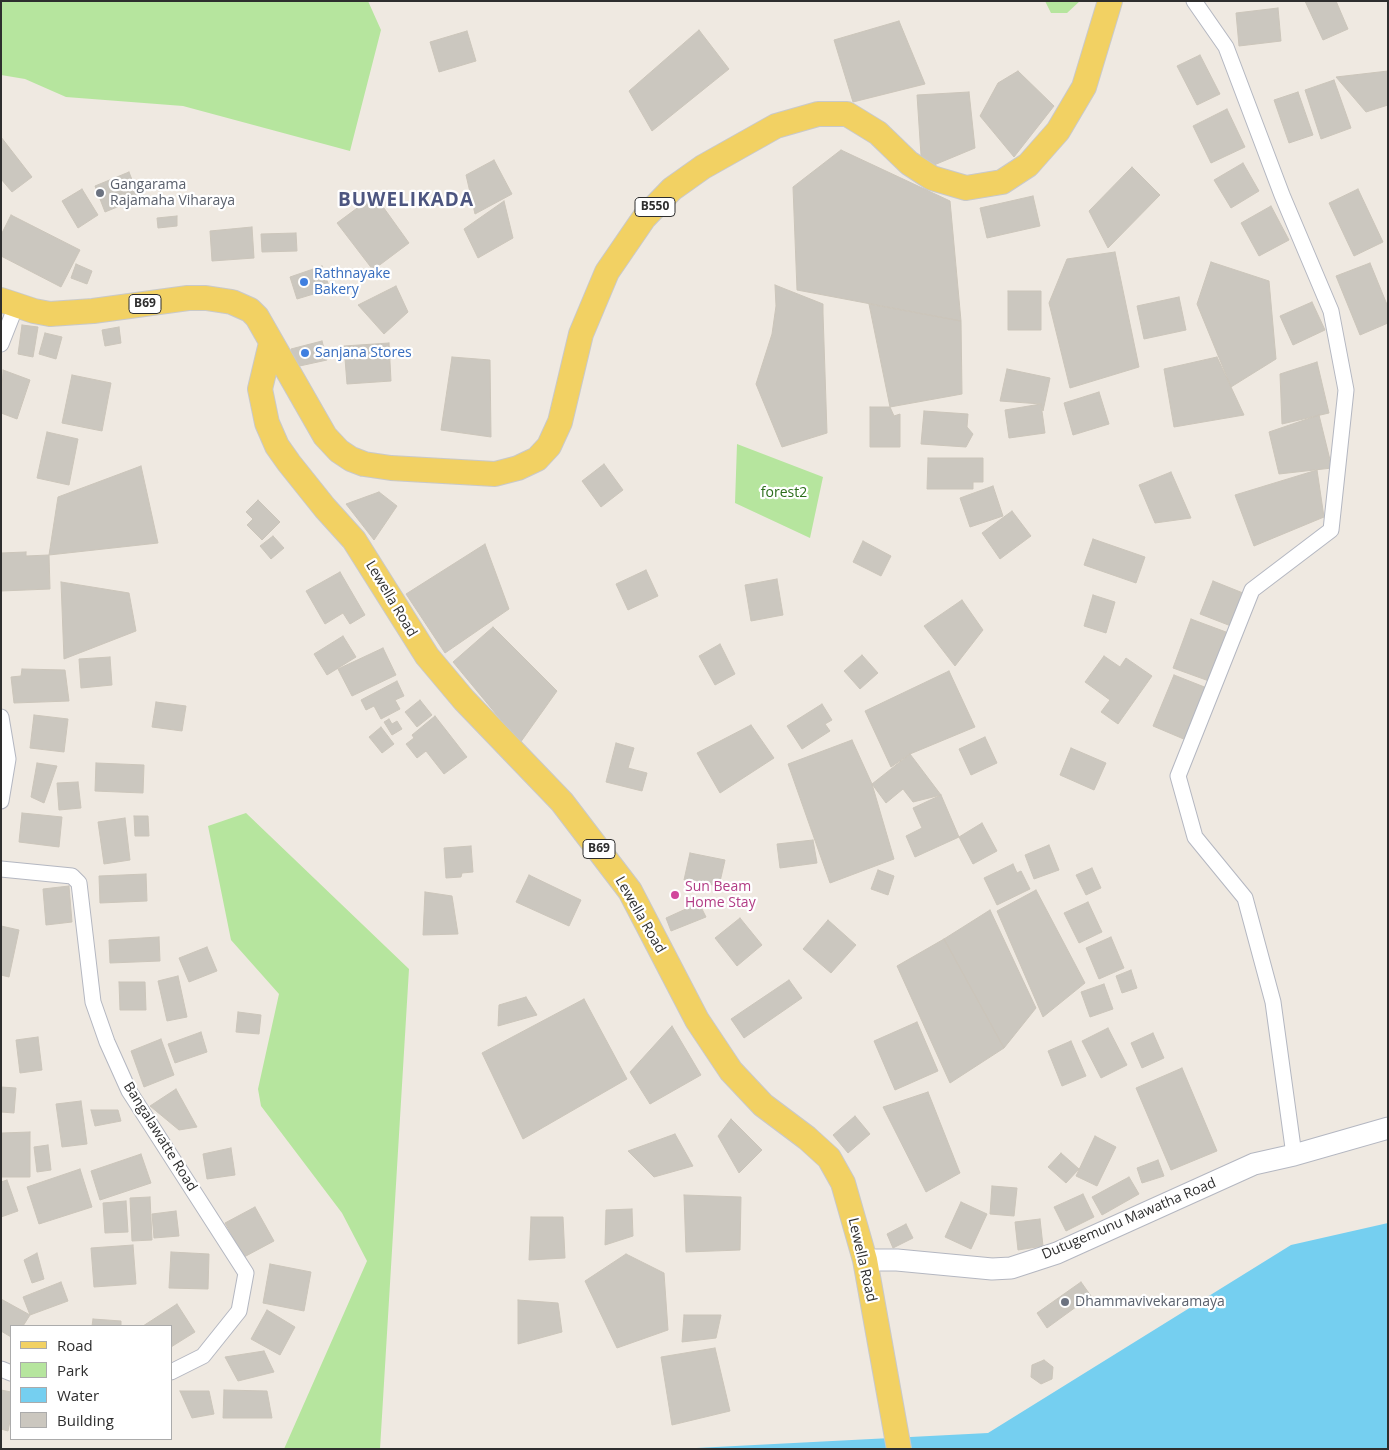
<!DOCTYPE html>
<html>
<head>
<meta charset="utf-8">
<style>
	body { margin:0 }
	#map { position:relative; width:1389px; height:1450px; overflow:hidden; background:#efe9e1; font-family:"Open Sans",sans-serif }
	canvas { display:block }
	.frame { position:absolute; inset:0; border:2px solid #2e2e2e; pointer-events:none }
	.legend { position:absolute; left:10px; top:1325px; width:162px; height:115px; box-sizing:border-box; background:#fff; border:1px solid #ababab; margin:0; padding:6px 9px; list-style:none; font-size:15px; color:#2e2e2e }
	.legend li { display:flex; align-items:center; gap:10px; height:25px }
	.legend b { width:25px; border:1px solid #ababab }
</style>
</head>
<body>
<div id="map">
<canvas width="1389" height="1450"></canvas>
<div class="frame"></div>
<ul class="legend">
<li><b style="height:6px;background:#f2d163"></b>Road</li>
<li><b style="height:14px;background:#b6e59e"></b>Park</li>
<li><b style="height:14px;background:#75cff0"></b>Water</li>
<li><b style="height:14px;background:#cbc7bf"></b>Building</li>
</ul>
</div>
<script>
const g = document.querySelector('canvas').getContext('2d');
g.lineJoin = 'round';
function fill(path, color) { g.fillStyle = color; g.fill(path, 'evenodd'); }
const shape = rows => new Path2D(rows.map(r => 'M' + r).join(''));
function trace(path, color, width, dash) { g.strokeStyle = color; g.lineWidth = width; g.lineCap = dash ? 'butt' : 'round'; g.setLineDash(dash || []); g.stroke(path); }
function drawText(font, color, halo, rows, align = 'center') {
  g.font = font + ' "Open Sans",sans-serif'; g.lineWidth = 4.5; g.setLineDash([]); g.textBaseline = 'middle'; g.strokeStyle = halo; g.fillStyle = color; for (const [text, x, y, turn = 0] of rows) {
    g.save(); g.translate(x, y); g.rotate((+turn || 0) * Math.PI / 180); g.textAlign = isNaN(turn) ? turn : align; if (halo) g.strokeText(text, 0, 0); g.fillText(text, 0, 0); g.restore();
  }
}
fill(shape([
	[1,1,368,1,381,30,350,151,183,106,66,97,25,79,1,75],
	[1045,1,1080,1,1067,13,1051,13],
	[737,444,823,477,810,538,735,503],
	[246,813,409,969,380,1449,284,1449,367,1261,342,1213,261,1106,258,1089,279,994,231,940,208,826]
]), '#b6e59e');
fill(shape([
	[1388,1223,1388,1449,677,1449,988,1433,1291,1245]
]), '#75cff0');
const building = shape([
	[1305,1,1336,1,1348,29,1323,40,1305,1],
	[1278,8,1281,41,1239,46,1236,13,1278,8],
	[899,21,925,84,853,102,834,40,899,21],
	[699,30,729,69,652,131,629,91,699,30],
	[467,31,476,61,439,72,430,42,467,31],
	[1200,55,1220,94,1197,105,1177,66,1200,55],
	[1018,71,1054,106,1014,157,980,116,998,83,1018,71],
	[1388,71,1388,105,1366,112,1336,77,1388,71],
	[1334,80,1351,128,1321,139,1305,90,1334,80],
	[969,92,975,148,922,170,917,95,969,92],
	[1298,92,1313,135,1289,143,1274,100,1298,92],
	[1227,109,1245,147,1211,163,1193,126,1227,109],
	[1,137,32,177,12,192,1,179,1,137],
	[841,150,950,201,961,321,797,290,793,187,841,150],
	[494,160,512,194,475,214,466,175,494,160],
	[1243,163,1259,191,1231,208,1214,180,1243,163],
	[1132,167,1160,195,1108,248,1089,211,1132,167],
	[129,172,139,198,105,212,95,186,129,172],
	[82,189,98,215,78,228,62,201,82,189],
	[1358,189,1383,242,1354,256,1329,203,1358,189],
	[376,194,376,197,409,243,373,270,337,223,376,194],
	[1033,196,1040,226,987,238,980,208,1033,196],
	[504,201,513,238,478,258,464,229,504,201],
	[1271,206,1289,240,1259,256,1241,223,1271,206],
	[11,215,80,250,61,287,1,256,1,235,11,215],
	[177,216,177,226,158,228,157,218,177,216],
	[252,227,254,258,212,261,210,231,252,227],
	[296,233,297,251,262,252,261,234,296,233],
	[1115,252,1139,367,1070,388,1049,303,1067,259,1115,252],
	[1211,262,1269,281,1276,359,1231,387,1197,304,1211,262],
	[1370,263,1388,307,1388,323,1360,335,1336,276,1370,263],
	[76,264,92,271,87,284,71,278,76,264],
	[322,266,330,289,297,299,290,277,322,266],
	[775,285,823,304,823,313,827,433,782,447,756,384,772,334,776,306,775,285],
	[396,286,408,312,384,334,358,305,396,286],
	[1008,291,1041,291,1041,330,1008,330,1008,291],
	[1179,297,1186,330,1144,339,1137,306,1179,297],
	[1312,302,1325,330,1293,345,1280,316,1312,302],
	[869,304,961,321,962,394,890,407,869,304],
	[22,325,38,327,33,357,18,354,22,325],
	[119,327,121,343,105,346,102,330,119,327],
	[45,333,62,337,56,359,39,354,45,333],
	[322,341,327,360,295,367,291,349,322,341],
	[389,343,391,381,347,384,344,346,389,343],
	[452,357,490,360,491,437,441,430,452,357],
	[1217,357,1244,415,1174,427,1164,369,1217,357],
	[1317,362,1329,413,1282,424,1280,374,1317,362],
	[1007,369,1050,378,1043,411,1041,404,1000,401,1007,369],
	[3,370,30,380,17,419,1,413,3,370],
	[72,375,111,383,102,431,62,423,72,375],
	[1099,392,1109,424,1073,435,1064,403,1099,392],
	[1041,404,1045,433,1009,438,1005,410,1041,404],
	[870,407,890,407,894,416,900,414,900,447,870,447,870,407],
	[924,411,968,414,967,427,973,434,966,447,921,444,924,411],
	[1319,415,1332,468,1279,474,1269,432,1319,415],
	[47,432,78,439,69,485,37,478,47,432],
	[928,458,983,458,983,482,973,482,973,489,927,489,928,458],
	[604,464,623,490,601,507,582,481,604,464],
	[141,466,158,543,49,555,58,497,141,466],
	[1317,470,1324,517,1254,546,1235,495,1317,470],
	[1171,472,1191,518,1155,523,1139,485,1171,472],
	[993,486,1003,516,970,527,960,498,993,486],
	[379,492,397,506,374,540,346,504,379,492],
	[258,500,280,522,262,540,247,525,253,519,246,512,258,500],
	[1012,511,1031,536,1000,559,982,533,1012,511],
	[273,536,284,548,271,559,260,546,273,536],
	[1093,539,1145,557,1136,583,1084,565,1093,539],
	[863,541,891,556,881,576,853,562,863,541],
	[485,544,509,609,445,653,406,594,485,544],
	[26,552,26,556,49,555,50,589,1,591,1,553,26,552],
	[646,570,658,596,628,610,616,584,646,570],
	[340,572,365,615,350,624,343,613,325,624,306,591,340,572],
	[777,579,783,615,751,621,745,585,777,579],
	[1213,581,1243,593,1231,626,1200,614,1213,581],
	[61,582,129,593,136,631,64,659,61,582],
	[1093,595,1115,602,1106,633,1084,626,1093,595],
	[962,600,983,630,955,666,924,626,962,600],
	[1191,619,1226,632,1209,681,1173,668,1191,619],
	[493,627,557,691,520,743,453,662,493,627],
	[343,636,356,657,327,675,314,654,343,636],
	[720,644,735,674,715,685,699,656,720,644],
	[383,648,396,675,352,696,338,669,383,648],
	[862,655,878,673,860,689,844,671,862,655],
	[1104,656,1120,667,1126,658,1152,676,1118,724,1101,712,1110,700,1085,682,1104,656],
	[110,657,112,685,81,688,79,659,110,657],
	[22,669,65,670,69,701,14,703,11,677,21,676,22,669],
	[949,671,975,727,910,754,891,767,865,711,949,671],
	[1174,675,1207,688,1186,740,1153,726,1174,675],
	[397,681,404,696,395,700,400,709,381,719,374,706,366,710,361,700,397,681],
	[420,700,432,715,417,727,405,712,420,700],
	[156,702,186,706,182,731,152,727,156,702],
	[822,704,832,720,825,724,830,731,802,749,787,726,822,704],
	[34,715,68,719,64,752,30,748,34,715],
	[435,716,467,757,444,774,426,751,417,758,406,744,414,738,412,735,435,716],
	[389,719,392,724,397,721,402,729,392,735,384,722,389,719],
	[751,725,774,758,720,793,697,753,751,725],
	[381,727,394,744,382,753,369,737,381,727],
	[985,737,997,763,971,775,959,749,985,737],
	[852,740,872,784,894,859,830,883,788,764,852,740],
	[616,743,634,748,628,768,647,773,642,791,606,782,616,743],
	[1071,748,1106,763,1094,790,1060,775,1071,748],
	[910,754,941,795,913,802,903,789,886,803,872,784,910,754],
	[37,763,57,766,44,803,31,797,37,763],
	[96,763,144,765,143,793,95,791,96,763],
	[78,782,81,808,59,810,57,783,78,782],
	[941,795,959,837,915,857,906,836,922,828,913,808,941,795],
	[22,813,62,817,59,847,19,842,22,813],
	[134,816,148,816,149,836,135,836,134,816],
	[125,818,130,860,104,864,98,822,125,818],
	[982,823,997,851,973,864,959,837,982,823],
	[813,840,817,863,780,868,777,844,813,840],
	[1049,845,1059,870,1034,879,1025,855,1049,845],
	[471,846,473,872,462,873,461,877,446,878,444,848,471,846],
	[690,853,725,860,719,886,684,880,690,853],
	[1013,864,1017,873,1021,871,1030,889,997,905,984,878,1013,864],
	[1092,868,1101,888,1086,895,1076,875,1092,868],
	[878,870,894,876,888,895,871,889,878,870],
	[146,874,147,901,100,903,99,876,146,874],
	[529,875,581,900,569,926,516,902,529,875],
	[69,886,72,922,46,925,43,889,69,886],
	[1036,890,1085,983,1043,1017,997,911,1036,890],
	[425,892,452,896,458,934,423,935,425,892],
	[1088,902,1102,932,1079,943,1064,913,1088,902],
	[699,903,706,917,671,931,666,918,699,903],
	[990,910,1036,1008,1004,1048,944,939,990,910],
	[740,918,762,945,737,966,715,938,740,918],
	[828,920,856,945,831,973,803,949,828,920],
	[1,926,19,930,9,977,1,975,1,926],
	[159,937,160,961,110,963,109,940,159,937],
	[1111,937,1124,968,1099,979,1086,948,1111,937],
	[944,939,1004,1048,950,1083,897,966,944,939],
	[207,947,217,971,189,982,179,958,207,947],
	[1131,970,1137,988,1122,993,1116,976,1131,970],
	[178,976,187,1017,167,1021,158,981,178,976],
	[789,980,802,998,744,1038,731,1019,789,980],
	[119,982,145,982,146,1010,120,1010,119,982],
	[1104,984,1113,1009,1090,1017,1081,992,1104,984],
	[526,997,537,1015,498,1026,499,1005,526,997],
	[584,999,627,1079,523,1139,482,1053,584,999],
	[238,1012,261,1015,259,1034,236,1032,238,1012],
	[917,1022,938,1071,895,1090,874,1041,917,1022],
	[672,1026,701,1075,650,1104,630,1072,672,1026],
	[1108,1028,1127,1065,1101,1078,1082,1041,1108,1028],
	[201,1032,207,1052,175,1063,168,1044,201,1032],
	[1153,1033,1164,1058,1142,1068,1131,1043,1153,1033],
	[38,1037,42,1070,20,1073,16,1040,38,1037],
	[161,1039,174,1075,144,1087,131,1051,161,1039],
	[1071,1041,1086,1076,1062,1086,1048,1051,1071,1041],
	[1182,1068,1217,1151,1171,1170,1136,1088,1182,1068],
	[1,1087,16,1088,14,1113,1,1112,1,1087],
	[176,1089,197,1127,179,1130,150,1106,176,1089],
	[928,1092,960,1173,926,1192,883,1107,928,1092],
	[81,1101,87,1144,62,1147,56,1104,81,1101],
	[91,1110,118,1110,121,1121,95,1126,91,1110],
	[855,1116,870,1134,848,1153,833,1135,855,1116],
	[731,1119,762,1150,739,1173,718,1136,731,1119],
	[30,1132,30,1177,2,1177,2,1133,30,1132],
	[675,1134,693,1166,654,1177,628,1151,675,1134],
	[1095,1136,1116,1147,1097,1186,1076,1176,1095,1136],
	[48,1145,51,1170,37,1172,34,1147,48,1145],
	[231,1148,235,1175,207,1179,203,1154,231,1148],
	[1061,1153,1079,1169,1066,1183,1048,1167,1061,1153],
	[141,1154,151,1183,100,1200,91,1171,141,1154],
	[1158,1160,1164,1176,1142,1183,1137,1168,1158,1160],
	[80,1169,92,1207,39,1224,27,1187,80,1169],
	[1129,1177,1139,1194,1102,1215,1092,1197,1129,1177],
	[7,1180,18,1211,1,1217,1,1182,7,1180],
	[992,1186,1017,1188,1014,1216,990,1214,992,1186],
	[1083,1194,1094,1217,1066,1231,1054,1207,1083,1194],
	[684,1195,741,1197,740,1250,686,1252,684,1195],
	[150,1197,152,1240,132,1241,130,1198,150,1197],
	[126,1201,128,1232,105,1233,103,1203,126,1201],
	[961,1202,987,1214,971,1249,945,1237,961,1202],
	[255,1207,274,1241,244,1257,225,1223,255,1207],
	[632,1209,633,1236,605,1245,606,1210,632,1209],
	[176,1211,179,1236,154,1238,152,1214,176,1211],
	[531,1217,563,1217,565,1258,529,1260,531,1217],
	[1040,1219,1043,1246,1018,1250,1015,1222,1040,1219],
	[906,1224,913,1238,893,1248,887,1234,906,1224],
	[133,1245,136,1284,94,1287,91,1248,133,1245],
	[171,1252,209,1254,208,1289,169,1288,171,1252],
	[37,1253,44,1279,32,1283,24,1260,37,1253],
	[626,1254,664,1273,668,1330,617,1348,585,1281,626,1254],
	[270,1264,311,1272,304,1311,263,1303,270,1264],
	[61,1282,68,1301,30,1315,23,1297,61,1282],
	[1081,1282,1091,1296,1047,1328,1037,1313,1081,1282],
	[1,1299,30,1315,23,1326,11,1326,11,1337,1,1331,1,1299],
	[518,1300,558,1303,562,1332,518,1344,518,1300],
	[177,1304,195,1332,171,1347,171,1326,143,1326,177,1304],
	[267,1310,295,1327,280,1355,251,1339,267,1310],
	[684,1315,721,1315,716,1338,682,1342,684,1315],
	[93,1319,121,1321,121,1326,92,1326,93,1319],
	[715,1348,730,1411,672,1425,661,1357,715,1348],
	[264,1351,274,1372,238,1381,225,1357,264,1351],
	[1044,1360,1053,1367,1052,1379,1041,1384,1031,1377,1032,1365,1044,1360],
	[1,1390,11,1392,11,1416,8,1431,1,1429,1,1390],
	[224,1390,267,1391,272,1418,223,1418,224,1390],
	[180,1391,209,1391,214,1414,192,1418,180,1391]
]);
fill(building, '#cbc7bf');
trace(building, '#cbc5ba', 1);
const street = shape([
	[1194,1,1226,47,1282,195,1331,311,1346,390,1331,530,1252,590,1178,776,1195,837,1245,898,1273,1002,1294,1155],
	[1,344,16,306],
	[1,717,8,759,1,801],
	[1,869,72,876,79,883,93,1002,107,1042,129,1091,246,1273,239,1311,203,1356,171,1372],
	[1,1369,11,1373]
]);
const secondary = shape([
	[865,1260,897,1260,992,1269,1011,1268,1057,1253,1254,1164,1294,1155,1388,1128]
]);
const primary = shape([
	[1,300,34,311,50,314,93,311,188,298,206,298,232,302,250,310,257,317,325,436,339,451,351,459,364,464,391,468,495,474,518,468,537,459,549,446,560,422,581,334,607,272,644,218,672,189,703,167,776,126,818,114,847,114,878,133,909,163,932,178,966,188,1002,182,1028,165,1058,131,1084,87,1110,1],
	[271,343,260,389,267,423,277,446,289,463,325,508,354,540,427,656,464,700,562,802,630,891,697,1020,731,1071,763,1105,807,1138,829,1158,843,1183,865,1260,899,1449]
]);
trace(street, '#b4b7c1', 17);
trace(secondary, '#b4b7c1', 23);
trace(primary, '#c9c9c9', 26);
trace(street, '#fff', 15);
trace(secondary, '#fff', 21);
trace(primary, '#f2d163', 24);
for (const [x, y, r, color] of [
	[100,193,5,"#6b7280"],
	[304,282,5,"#3f7fe0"],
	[305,353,5,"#3f7fe0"],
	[675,895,5,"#d1479c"],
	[1065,1302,5,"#6b7280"]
]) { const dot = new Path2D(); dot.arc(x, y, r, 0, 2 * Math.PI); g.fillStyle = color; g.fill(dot); trace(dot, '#fff', 2); }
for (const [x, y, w] of [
	[655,207,40],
	[145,304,32],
	[599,849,32]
]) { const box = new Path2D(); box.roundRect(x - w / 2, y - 9.5, w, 19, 4); g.fillStyle = '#fff'; g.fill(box); trace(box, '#2e2e2e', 1); }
drawText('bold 12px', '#2e2e2e', null, [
	["B550",655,207],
	["B69",145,304],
	["B69",599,849]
]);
drawText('14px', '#5b616d', '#fff', [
	["Gangarama",110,185],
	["Rajamaha Viharaya",110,201],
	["Dhammavivekaramaya",1075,1302]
], 'left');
drawText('14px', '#366cbe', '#fff', [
	["Rathnayake",314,274],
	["Bakery",314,290],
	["Sanjana Stores",315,353]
], 'left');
drawText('14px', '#2c6e1b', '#fff', [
	["forest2",784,493]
]);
drawText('14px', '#2e2e2e', '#fff', [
	["Lewella Road",391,599,59],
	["Lewella Road",640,915,60],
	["Bangalawatte Road",160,1137,58],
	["Dutugemunu Mawatha Road",1129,1219,-23],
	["Lewella Road",862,1260,77]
]);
drawText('14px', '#b23c85', '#fff', [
	["Sun Beam",685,887],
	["Home Stay",685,903]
], 'left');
g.letterSpacing = '1px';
drawText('bold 19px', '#4d5680', '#fff', [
	["BUWELIKADA",406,201]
]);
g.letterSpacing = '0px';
</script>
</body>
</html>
